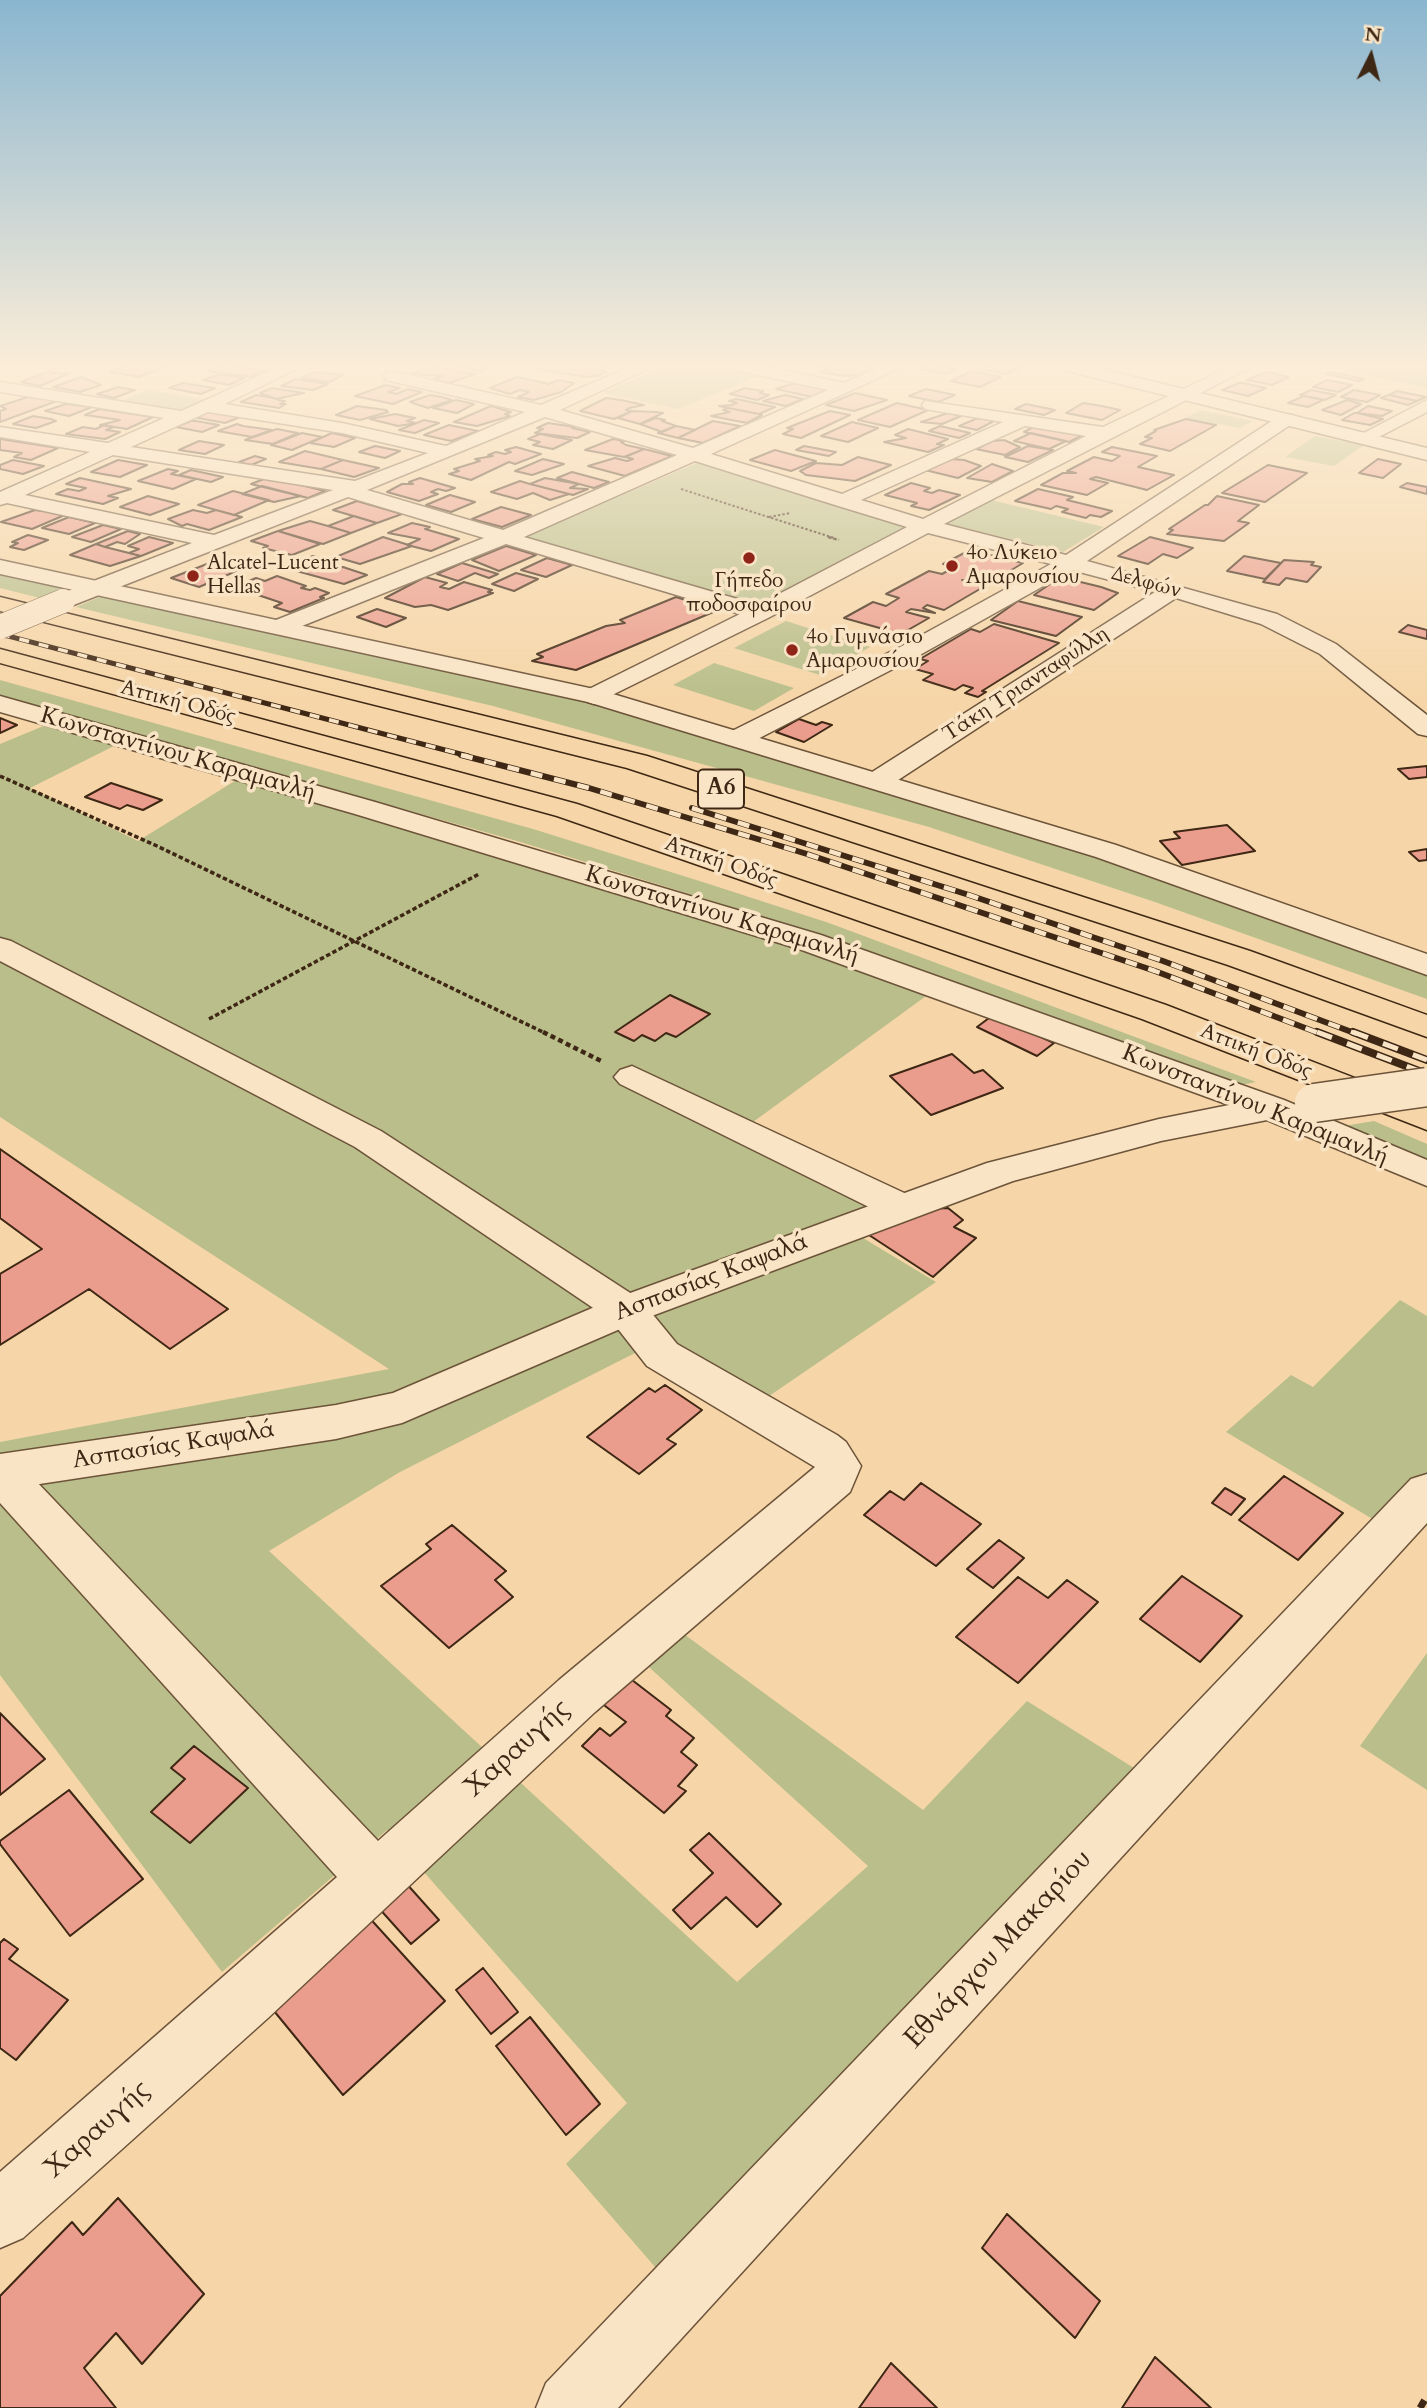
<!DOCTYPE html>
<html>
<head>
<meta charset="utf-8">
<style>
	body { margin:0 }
	#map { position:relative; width:1427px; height:2408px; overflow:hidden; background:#f6d6a8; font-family:Cardo,serif }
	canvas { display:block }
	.north { position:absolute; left:1336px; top:21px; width:70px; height:70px; -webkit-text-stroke:5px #f9e4c6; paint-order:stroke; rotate:6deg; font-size:19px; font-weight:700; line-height:28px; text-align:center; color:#3e2714 }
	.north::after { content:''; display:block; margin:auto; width:24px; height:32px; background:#3e2714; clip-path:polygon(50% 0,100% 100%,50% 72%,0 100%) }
</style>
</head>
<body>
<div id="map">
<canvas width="1427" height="2408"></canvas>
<div class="north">N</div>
</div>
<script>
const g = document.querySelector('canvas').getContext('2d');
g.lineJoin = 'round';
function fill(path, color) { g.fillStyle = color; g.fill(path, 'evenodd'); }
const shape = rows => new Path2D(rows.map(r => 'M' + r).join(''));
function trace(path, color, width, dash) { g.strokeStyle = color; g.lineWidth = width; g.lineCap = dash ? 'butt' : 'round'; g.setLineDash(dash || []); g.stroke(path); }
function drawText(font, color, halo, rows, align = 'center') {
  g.font = font + ' Cardo,serif'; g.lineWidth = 7; g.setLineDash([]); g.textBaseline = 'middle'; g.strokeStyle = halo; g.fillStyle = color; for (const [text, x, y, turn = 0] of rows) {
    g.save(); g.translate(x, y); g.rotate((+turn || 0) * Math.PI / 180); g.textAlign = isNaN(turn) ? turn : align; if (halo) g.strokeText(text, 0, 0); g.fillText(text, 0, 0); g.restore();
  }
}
fill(shape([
	[667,366,784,366,678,409,602,393],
	[1324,366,1427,366,1427,388],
	[148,390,208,400,173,415,111,405],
	[1200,410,1253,421,1240,428,1186,418],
	[1315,436,1364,445,1334,466,1285,457],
	[697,463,913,528,760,604,524,537],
	[991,500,1104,527,1063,552,945,523],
	[0,569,75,585,44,599,0,588],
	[109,593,540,686,1062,843,1427,974,1427,999,1152,901,929,827,493,706,76,607],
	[786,621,827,634,870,647,820,675,734,648],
	[714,663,794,688,754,711,673,685],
	[0,680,533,829,709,884,829,923,1256,1082,1236,1086,1102,1034,815,933,696,896,517,841,0,696],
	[46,725,116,745,30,788,138,841,238,779,430,833,933,991,742,1130,884,1203,843,1226,936,1282,734,1420,635,1353,400,1472,269,1551,737,1982,868,1866,640,1659,673,1626,923,1810,1027,1701,1142,1773,668,2282,566,2164,627,2103,387,1830,222,1972,0,1675,0,1442,389,1369,0,1117,0,744],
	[1374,1121,1427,1144,1427,1165,1338,1127],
	[1400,1300,1427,1316,1427,1473,1381,1524,1226,1432,1291,1375,1313,1387],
	[1427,1653,1427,1790,1360,1746]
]), '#b9be8a');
const building = shape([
	[127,366,168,366,139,377,110,372,127,366],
	[218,366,235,366,266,370,251,377,207,371,218,366],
	[431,366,475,374,450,383,432,380,442,376,412,374,431,366],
	[451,366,488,366,490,367,481,371,451,366],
	[544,366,598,366,608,368,600,371,606,372,598,376,586,377,538,369,544,366],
	[812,366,863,366,876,369,866,375,844,376,820,372,827,369,812,366],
	[923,366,939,366,957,369,947,374,918,369,923,366],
	[986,366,1024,366,1006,374,979,369,986,366],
	[972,371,1001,377,980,387,951,381,972,371],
	[47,372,68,374,40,386,21,382,47,372],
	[315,372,343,375,329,382,301,378,315,372],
	[1267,372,1268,372,1289,377,1272,385,1247,380,1267,372],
	[1332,372,1364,379,1359,381,1327,374,1332,372],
	[220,374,244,378,229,385,203,380,220,374],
	[81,377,101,385,80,392,53,387,81,377],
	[517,377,549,384,558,380,574,383,561,392,534,400,518,397,529,392,520,390,510,394,490,388,517,377],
	[296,379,328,384,313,390,281,386,296,379],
	[1327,380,1352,385,1338,392,1313,387,1327,380],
	[183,383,215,388,201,394,169,388,183,383],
	[795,383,830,389,812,397,776,389,795,383],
	[1239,383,1243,383,1266,388,1248,396,1222,390,1239,383],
	[386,385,400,388,388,392,396,394,408,389,422,392,393,404,355,396,386,385],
	[118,387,135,390,114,398,97,394,118,387],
	[272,388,304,393,276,399,260,393,272,388],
	[745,388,763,391,760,393,769,395,757,400,730,394,745,388],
	[926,389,955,395,938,402,909,396,926,389],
	[1311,390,1336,395,1325,400,1300,395,1311,390],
	[1354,390,1380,395,1367,402,1341,397,1354,390],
	[1397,391,1426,397,1417,401,1389,395,1397,391],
	[855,393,887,400,854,411,826,405,855,393],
	[256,395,280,399,278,400,285,401,280,404,286,404,279,408,241,402,256,395],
	[430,395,442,397,452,400,428,408,410,402,430,395],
	[785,395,803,399,786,406,763,401,785,395],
	[1389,395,1417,401,1408,405,1381,398,1389,395],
	[1304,396,1323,400,1308,407,1288,403,1304,396],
	[28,397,62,399,0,422,0,411,6,409,0,406,28,397],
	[606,398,621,400,644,405,629,408,626,410,632,411,614,419,580,411,606,398],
	[736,399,775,407,759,414,719,406,732,405,737,403,729,401,736,399],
	[456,400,474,404,457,413,433,408,456,400],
	[1347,400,1361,404,1341,415,1322,410,1347,400],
	[897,403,928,410,890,427,858,420,897,403],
	[1083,403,1102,406,1120,410,1102,420,1066,413,1083,403],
	[66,404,67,404,92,407,69,416,45,411,66,404],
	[1026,404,1055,410,1044,415,1015,409,1026,404],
	[357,406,386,410,388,412,360,420,336,415,357,406],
	[491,406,511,412,505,414,510,416,477,426,454,422,491,406],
	[1368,406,1392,411,1382,416,1357,413,1368,406],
	[728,408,759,414,762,415,747,423,711,416,730,412,723,410,728,408],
	[99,409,153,417,127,429,114,427,100,425,120,420,85,415,99,409],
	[213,409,245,415,225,423,193,417,213,409],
	[632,411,656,412,663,413,640,424,618,418,632,411],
	[830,411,850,415,801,438,783,434,793,429,787,428,830,411],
	[948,413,961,416,942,424,921,422,948,413],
	[1354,413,1357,413,1383,419,1370,425,1342,420,1354,413],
	[395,414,415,418,407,421,416,423,398,426,370,419,395,414],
	[33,416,51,419,56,421,36,428,13,424,33,416],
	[656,418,665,420,662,421,676,426,662,432,640,424,656,418],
	[978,418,994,421,977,430,959,426,978,418],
	[1186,419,1216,425,1170,451,1140,444,1152,438,1145,437,1156,431,1154,430,1186,419],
	[424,420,439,423,415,433,399,430,424,420],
	[191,421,196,421,219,425,202,432,176,427,191,421],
	[713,421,740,426,703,443,678,438,713,421],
	[852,422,878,428,848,442,821,436,852,422],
	[548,423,575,427,572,428,590,432,577,438,535,433,543,429,537,428,548,423],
	[237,424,243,426,272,430,252,437,218,431,237,424],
	[104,425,114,427,106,430,120,432,105,439,66,434,83,427,96,429,104,425],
	[449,425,478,431,451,441,424,435,449,425],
	[676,426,695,430,678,438,658,433,676,426],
	[940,426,970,433,959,438,929,431,940,426],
	[1035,426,1083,435,1069,442,1024,432,1035,426],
	[277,429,298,433,273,444,245,440,277,429],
	[908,429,948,439,937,444,944,445,928,452,884,442,906,438,895,435,908,429],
	[302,433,322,437,292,450,271,445,302,433],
	[332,433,355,438,334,447,310,443,332,433],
	[1031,433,1066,441,1049,449,1014,441,1031,433],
	[540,434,555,437,572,440,553,449,533,445,540,442,528,439,540,434],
	[0,439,58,448,31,460,14,457,22,453,0,450,0,439],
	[613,439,625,441,621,442,626,445,644,449,624,457,585,450,613,439],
	[1004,440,1020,447,1005,455,976,449,993,441,1004,440],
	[199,441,224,445,205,454,179,450,199,441],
	[375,446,400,451,385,458,359,452,375,446],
	[804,446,836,452,829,456,796,450,804,446],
	[1028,446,1053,450,1028,462,1005,457,1028,446],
	[516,447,541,454,515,464,509,462,471,480,449,474,459,471,454,469,480,461,475,459,493,456,488,455,496,452,505,454,511,452,505,450,516,447],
	[1112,447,1157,456,1138,467,1174,475,1147,490,1096,477,1090,479,1108,483,1087,495,1041,485,1063,473,1076,473,1067,471,1094,457,1112,461,1120,456,1102,452,1112,447],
	[644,449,672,456,625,476,588,466,615,458,627,461,633,459,625,457,644,449],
	[775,450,816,461,791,471,750,460,775,450],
	[305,451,343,460,321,469,279,462,305,451],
	[255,456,266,459,251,465,239,462,255,456],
	[858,457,891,465,855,481,806,475,800,471,816,463,842,465,858,457],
	[543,459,564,464,532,475,515,471,543,459],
	[952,459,964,460,981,466,958,478,925,470,952,459],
	[1378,459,1401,464,1383,478,1359,473,1378,459],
	[13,460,44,466,23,474,0,469,0,465,13,460],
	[118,460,147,465,120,477,91,472,118,460],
	[343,460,379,468,354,477,321,469,343,460],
	[992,464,1013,471,992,482,967,478,992,464],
	[1268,465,1307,473,1265,502,1222,493,1268,465],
	[168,469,178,471,171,474,196,479,173,489,138,481,168,469],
	[191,470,223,477,211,482,179,475,191,470],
	[572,472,609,482,594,488,557,478,572,472],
	[269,477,325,491,308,498,251,484,269,477],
	[80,478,131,489,108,496,118,498,103,504,56,494,68,489,79,491,86,488,66,484,80,478],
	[420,478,455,488,446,491,438,489,431,492,438,494,419,501,387,492,402,484,413,484,409,482,420,478],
	[545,478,579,484,570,488,588,489,573,495,530,484,545,478],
	[520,481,530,484,569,494,550,500,533,493,517,499,491,492,520,481],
	[911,483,930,488,924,491,932,493,939,490,960,495,929,510,911,506,917,503,885,495,911,483],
	[1407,483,1427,487,1427,494,1400,487,1407,483],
	[262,486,301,496,274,502,242,494,262,486],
	[1038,489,1073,497,1067,500,1112,511,1101,517,1090,515,1086,518,1062,512,1068,509,1056,506,1051,509,1015,501,1038,489],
	[233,491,269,500,234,515,198,505,233,491],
	[450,495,475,502,451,512,426,505,450,495],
	[148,496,179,504,150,515,120,507,148,496],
	[1217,496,1259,505,1238,521,1249,523,1224,541,1167,534,1173,530,1169,529,1205,505,1208,505,1217,496],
	[357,501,402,514,377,523,333,510,357,501],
	[501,507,531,515,502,527,472,519,501,507],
	[35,510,67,514,32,529,1,522,35,510],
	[193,510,207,513,216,510,242,517,209,530,187,524,182,526,168,519,193,510],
	[354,516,377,523,351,533,328,526,354,516],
	[69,517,95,523,69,534,42,528,69,517],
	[310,521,328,526,351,533,323,544,278,531,310,521],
	[412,523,430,527,425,529,459,539,431,551,407,545,420,539,388,533,412,523],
	[103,525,121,529,91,542,72,537,103,525],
	[128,531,140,534,125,544,117,542,105,547,96,544,128,531],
	[278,531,320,544,292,555,263,548,268,546,251,541,278,531],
	[28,535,48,540,24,550,10,547,18,543,12,542,28,535],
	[149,537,173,543,141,556,129,553,139,549,128,546,149,537],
	[383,537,412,546,360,564,336,557,383,537],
	[1150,537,1193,548,1177,558,1163,554,1148,564,1118,556,1150,537],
	[96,544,105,547,141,556,110,566,70,555,96,544],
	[506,546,536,555,499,571,472,560,506,546],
	[970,550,1023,563,998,578,976,572,972,574,990,580,984,583,962,580,985,586,944,610,927,605,923,608,935,613,911,609,906,612,929,618,901,634,844,618,873,602,886,606,899,598,886,594,929,571,942,574,955,567,943,564,970,550],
	[313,556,339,564,330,568,343,567,367,575,344,584,282,567,313,556],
	[1244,556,1281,563,1265,579,1227,571,1244,556],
	[547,558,572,565,546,577,521,570,547,558],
	[1284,560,1314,562,1311,565,1321,567,1307,582,1286,578,1279,585,1263,582,1284,560],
	[212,562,239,570,199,587,171,578,212,562],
	[462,563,498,574,489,578,475,573,458,581,437,574,462,563],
	[516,573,538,579,514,591,492,584,516,573],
	[277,576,306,586,301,588,310,590,315,588,329,593,320,597,324,598,290,612,274,607,282,603,234,587,256,578,265,581,277,576],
	[1056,576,1101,587,1118,593,1094,610,1034,595,1053,582,1049,581,1056,576],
	[425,577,447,583,440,587,449,589,464,582,492,590,488,592,493,593,448,610,431,605,415,607,385,598,425,577],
	[676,597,718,610,576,670,532,661,543,657,537,654,606,626,625,623,620,620,676,597],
	[1018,601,1082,617,1056,636,991,620,1018,601],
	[377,609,406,618,386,627,357,617,377,609],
	[994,624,1059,643,982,691,986,692,978,697,965,693,973,688,963,685,955,690,923,680,933,674,915,669,928,661,920,659,971,629,980,632,994,624],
	[1408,625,1427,630,1427,639,1399,632,1408,625],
	[0,718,17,725,0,733,0,718],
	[799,719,816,725,822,722,832,725,804,742,776,732,799,719],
	[1427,766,1427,777,1409,779,1398,769,1427,766],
	[111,783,162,800,143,810,127,805,120,809,85,797,111,783],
	[1227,825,1255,851,1182,865,1160,841,1180,838,1174,832,1227,825],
	[1427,849,1427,860,1419,861,1409,852,1427,849],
	[670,995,710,1014,676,1037,666,1033,655,1041,642,1035,634,1041,615,1032,670,995],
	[993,1015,1054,1043,1037,1056,977,1027,993,1015],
	[952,1054,974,1073,983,1070,1003,1088,931,1115,890,1076,952,1054],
	[0,1149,228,1309,170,1349,89,1289,0,1345,0,1274,42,1249,0,1218,0,1149],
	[948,1208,963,1220,954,1227,976,1238,933,1277,869,1235,909,1210,948,1208],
	[665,1385,702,1410,667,1439,676,1444,639,1474,587,1437,649,1388,655,1392,665,1385],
	[1284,1476,1343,1513,1298,1560,1239,1520,1284,1476],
	[921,1483,981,1524,936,1566,864,1515,890,1491,904,1500,921,1483],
	[1225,1488,1245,1499,1231,1515,1212,1503,1225,1488],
	[452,1525,506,1571,495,1580,513,1597,449,1648,381,1586,431,1549,426,1544,452,1525],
	[999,1540,1024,1558,993,1588,967,1569,999,1540],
	[1182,1576,1242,1616,1200,1662,1140,1619,1182,1576],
	[1018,1577,1048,1598,1067,1580,1098,1602,1018,1683,956,1637,1018,1577],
	[623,1673,671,1710,666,1716,694,1738,681,1752,697,1765,678,1786,686,1791,664,1813,582,1746,600,1728,610,1736,626,1722,596,1699,623,1673],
	[0,1713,45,1759,0,1795,0,1713],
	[194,1746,248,1788,190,1843,151,1812,185,1779,171,1768,194,1746],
	[69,1790,143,1879,70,1936,0,1844,0,1841,69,1790],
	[709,1833,781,1904,757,1927,726,1897,691,1929,673,1910,713,1873,690,1850,709,1833],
	[405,1882,439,1920,411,1944,377,1906,405,1882],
	[365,1913,445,2001,343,2095,265,2000,365,1913],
	[4,1939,18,1949,9,1959,68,2000,16,2060,0,2048,0,1943,4,1939],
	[483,1968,518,2012,491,2034,456,1990,483,1968],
	[530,2017,600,2104,566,2135,496,2046,530,2017],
	[118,2198,204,2294,142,2364,116,2333,84,2368,116,2408,0,2408,0,2296,72,2222,83,2235,118,2198],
	[1007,2214,1100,2301,1075,2338,982,2248,1007,2214],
	[1155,2357,1211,2408,1122,2408,1155,2357],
	[891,2363,937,2408,859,2408,891,2363]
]);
fill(building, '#eb9d8d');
trace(building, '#3e2714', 2);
const service = shape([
	[44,366,58,366,47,371,44,366]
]);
const minor = shape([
	[281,366,303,366,225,404,342,423,446,446,525,412,386,380,384,376,386,372,392,371,541,405,632,366,654,366,560,410,693,448,828,390,739,371,731,366,763,366,844,383,883,366,905,366,711,454,842,494,1003,422,925,409,922,405,925,401,1103,427,1232,366,1253,366,944,524,1066,555,1281,415,1293,415,1296,419,1293,423,1087,561,1277,614,1336,644,1427,715,1427,736,1418,734,1320,654,1261,624,1176,598,889,786,869,786,865,780,869,774,1155,592,1072,570,918,656,748,744,730,744,726,738,730,732,902,646,1051,564,928,533,768,618,594,704,585,701,581,696,585,691,740,614,506,544,287,632,271,632,267,627,271,622,484,538,348,497,71,606,55,606,52,601,55,596,192,543,7,503,0,505,0,492,90,452,0,437,0,427,108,443,164,418,0,392,0,382,181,411,281,366],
	[208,412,342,433,428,453,355,481,131,447,208,412],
	[545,417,677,455,503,530,367,490,545,417],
	[1025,426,1086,436,923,519,861,500,1025,426],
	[113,455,333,490,214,535,25,495,113,455],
	[695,461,835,505,907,527,758,605,524,537,695,461],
	[1427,400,1427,412,1371,441,1359,441,1356,437,1427,400],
	[0,938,11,941,381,1131,641,1300,677,1344,837,1435,846,1442,861,1466,850,1492,595,1712,268,2018,23,2238,0,2248,0,2172,337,1877,0,1503,0,1455,16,1460,378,1841,559,1680,815,1467,647,1366,611,1320,355,1147,0,961,0,938],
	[632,1066,915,1198,920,1207,915,1216,901,1220,887,1216,620,1084,614,1077,620,1070,632,1066],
	[1427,1474,1427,1523,618,2408,536,2408,546,2383,1411,1479,1427,1474]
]);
const tertiary = shape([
	[1061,366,1089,366,1427,448,1427,460,1063,370,1061,366],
	[0,560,603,691,1116,845,1427,954,1427,975,1096,857,588,702,0,574,0,560],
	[0,696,375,802,821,935,1284,1100,1427,1160,1427,1186,1267,1120,1161,1141,1013,1181,641,1320,402,1423,336,1439,0,1490,0,1454,336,1405,393,1393,611,1300,987,1163,1159,1119,1229,1105,799,949,355,814,0,712,0,696]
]);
const motorway = shape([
	[0,597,647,756,1250,951,1427,1015,1427,1037,1228,965,627,768,0,611,0,597],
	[0,649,577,804,1166,1005,1427,1106,1427,1130,1142,1019,557,816,0,663,0,649]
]);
trace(service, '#6c5339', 3);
trace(minor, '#6c5339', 3);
trace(tertiary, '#6c5339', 3);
trace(motorway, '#3e2714', 3);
trace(shape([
	[681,489,834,538],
	[769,517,791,513]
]), '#3e2714', 2, [2.5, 2]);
trace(shape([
	[828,537,839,540]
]), '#3e2714', 2.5, [3.5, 2]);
trace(shape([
	[0,776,157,846,547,1034],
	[209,1019,479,874]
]), '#3e2714', 3.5, [4.5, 2.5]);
trace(shape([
	[543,1032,603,1062]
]), '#3e2714', 4.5, [5, 3.5]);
trace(shape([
	[1420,2408,1427,2396]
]), '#3e2714', 7, [9, 5]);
fill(service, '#f9e4c6');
fill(minor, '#f9e4c6');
fill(tertiary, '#f9e4c6');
fill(motorway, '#f6d6a8');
const railFar2 = shape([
	[0,634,468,756]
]);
const railFar1 = shape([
	[461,755,589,788,807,854,1155,971,1321,1034],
	[692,808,969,895,1163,961,1357,1034]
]);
const rail = shape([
	[1317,1032,1427,1074],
	[1353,1032,1427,1060]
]);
trace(railFar2, '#3e2714', 5);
trace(railFar1, '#3e2714', 6);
trace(rail, '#3e2714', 8);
trace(railFar2, '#f9e4c6', 3.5, [10]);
trace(railFar1, '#f9e4c6', 4.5, [12]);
trace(rail, '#f9e4c6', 5, [16]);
const minorBridge = shape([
	[0,627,63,601]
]);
const tertiaryBridge = shape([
	[1314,1103,1427,1087]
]);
trace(minorBridge, '#6c5339', 25, []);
trace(tertiaryBridge, '#6c5339', 41, []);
trace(minorBridge, '#f9e4c6', 24);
trace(tertiaryBridge, '#f9e4c6', 38);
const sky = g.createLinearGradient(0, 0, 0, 703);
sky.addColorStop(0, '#8ab6d0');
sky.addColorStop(0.52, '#fbedd8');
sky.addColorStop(1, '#fbedd800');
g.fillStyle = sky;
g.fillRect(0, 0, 1427, 703);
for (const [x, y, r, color] of [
	[749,558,7,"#8f2418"],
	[952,566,7,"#8f2418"],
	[193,576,7,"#8f2418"],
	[792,650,7,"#8f2418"]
]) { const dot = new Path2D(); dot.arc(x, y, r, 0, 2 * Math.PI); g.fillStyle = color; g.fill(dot); trace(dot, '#f9e4c6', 2.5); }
drawText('21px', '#3e2714', '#f9e4c6', [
	["4ο Λύκειο",966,554],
	["Αμαρουσίου",966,578],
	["Alcatel-Lucent",207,564],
	["Hellas",207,588],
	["Γήπεδο",749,582,"center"],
	["ποδοσφαίρου",749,606,"center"],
	["4ο Γυμνάσιο",806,638],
	["Αμαρουσίου",806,662]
], 'left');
drawText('21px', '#3e2714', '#f9e4c6', [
	["Δελφών",1146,583,15],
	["Τάκη Τριανταφύλλη",1026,685,-33],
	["Αττική Οδός",178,703,15],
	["Αττική Οδός",721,863,19],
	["Αττική Οδός",1256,1052,21]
]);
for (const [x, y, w] of [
	[721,789,46]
]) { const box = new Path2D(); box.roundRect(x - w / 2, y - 19.5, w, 39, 5); g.fillStyle = '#f9e4c6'; g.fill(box); trace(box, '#3e2714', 2); }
drawText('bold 23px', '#3e2714', null, [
	["Α6",721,789]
]);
drawText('24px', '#3e2714', '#f9e4c6', [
	["Κωνσταντίνου Καραμανλή",178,755,16],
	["Κωνσταντίνου Καραμανλή",722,916,17],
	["Κωνσταντίνου Καραμανλή",1255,1106,22],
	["Ασπασίας Καψαλά",712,1278,-21],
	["Ασπασίας Καψαλά",174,1446,-9]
]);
drawText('28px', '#3e2714', '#f9e4c6', [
	["Χαραυγής",518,1749,-42],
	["Εθνάρχου Μακαρίου",999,1950,-47],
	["Χαραυγής",98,2130,-42]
]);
</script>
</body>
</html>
